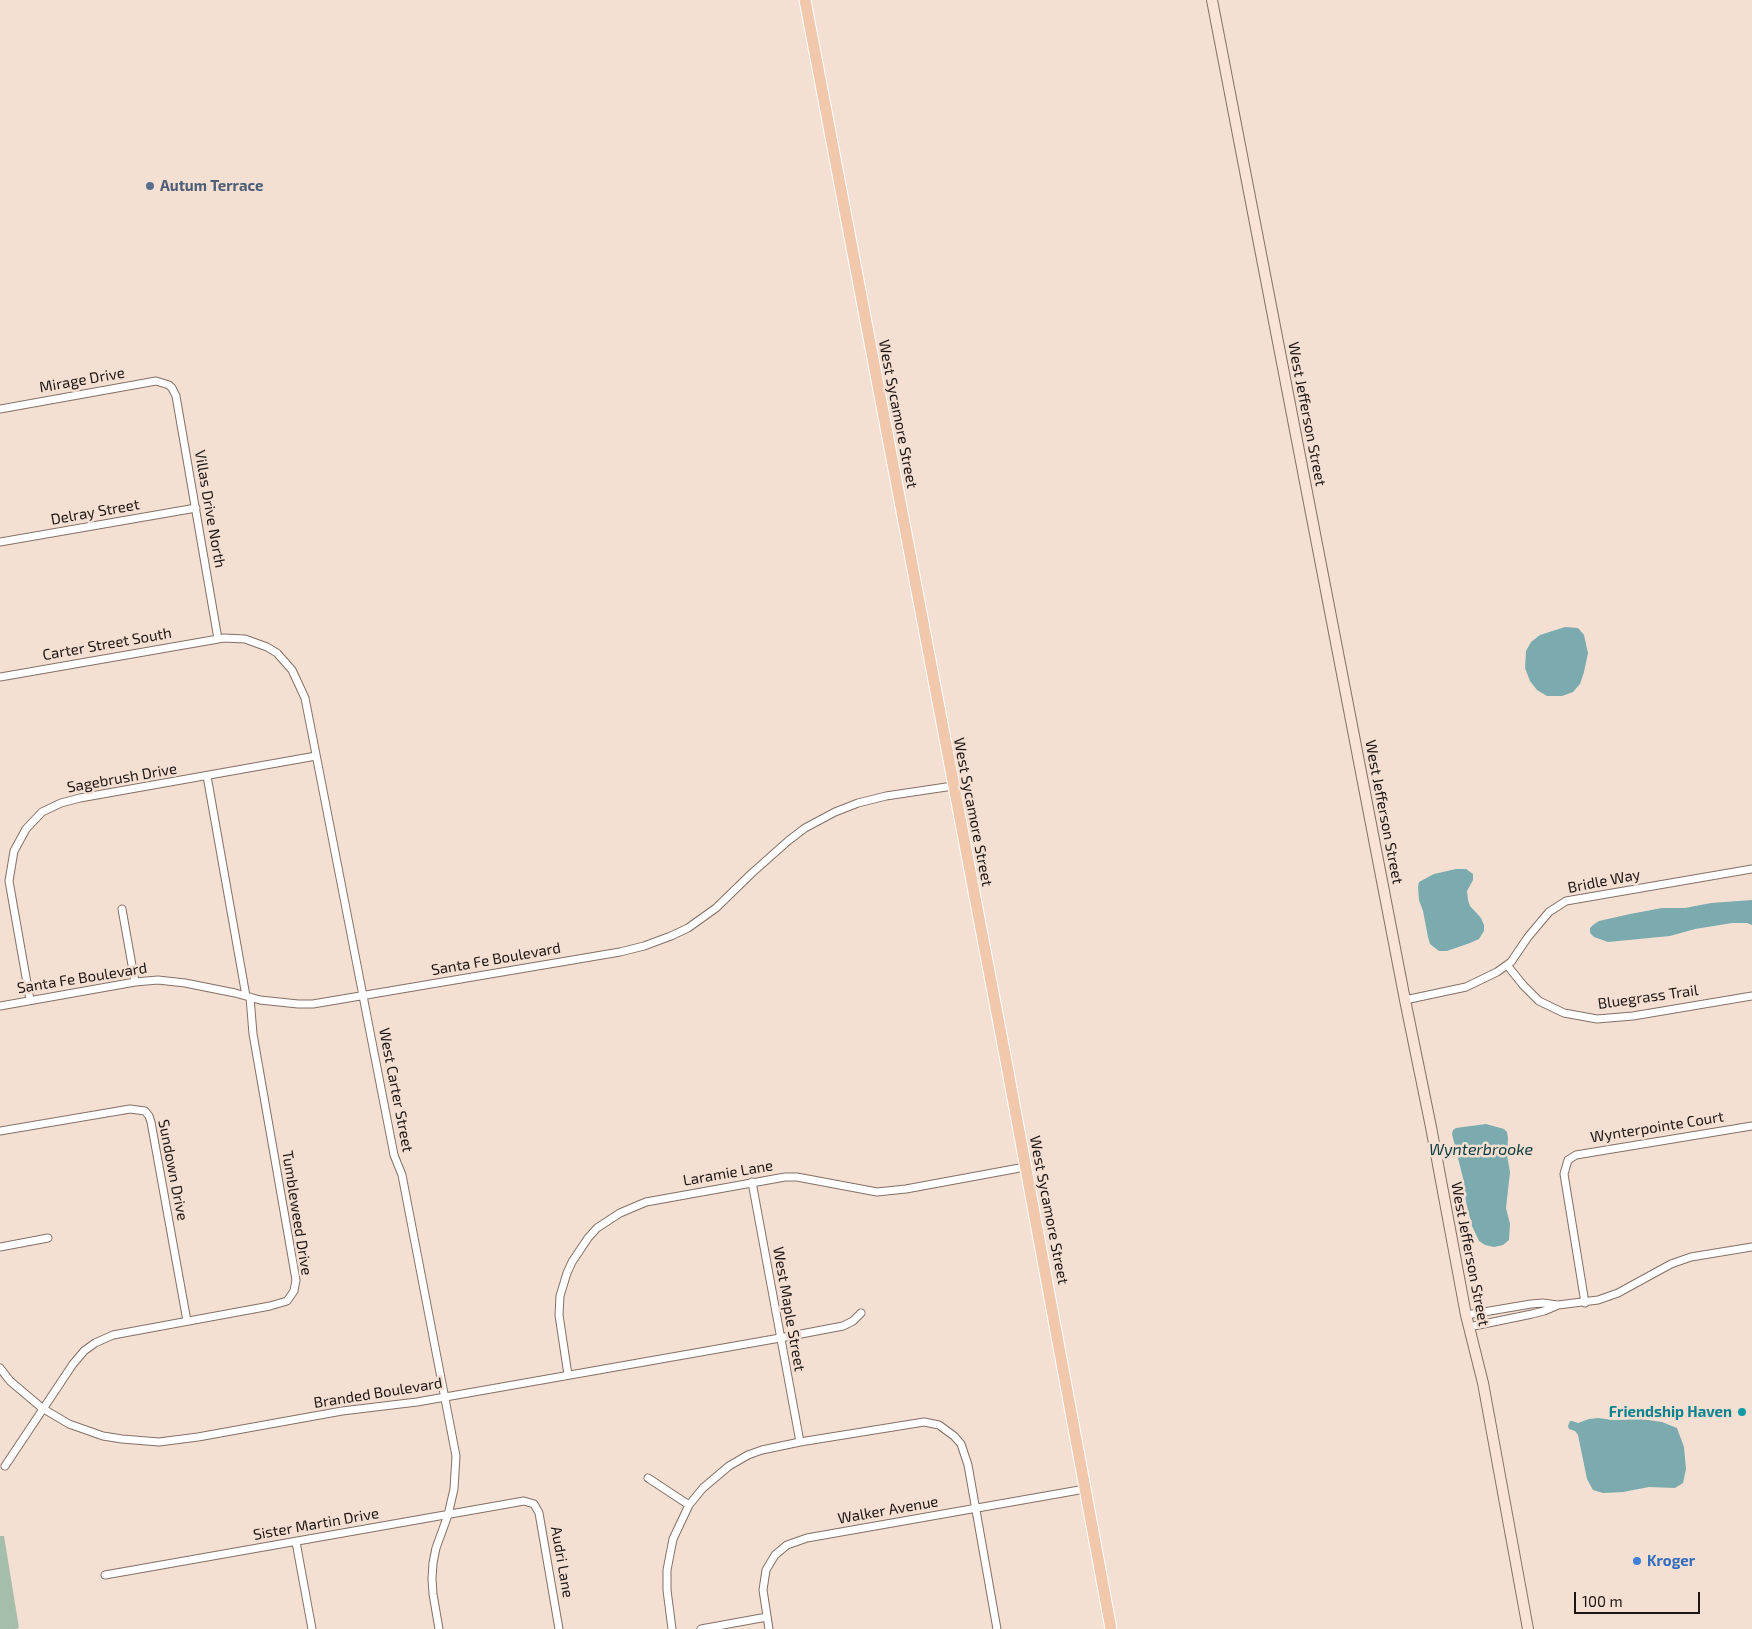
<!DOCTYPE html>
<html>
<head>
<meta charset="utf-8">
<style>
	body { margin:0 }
	#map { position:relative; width:1752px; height:1629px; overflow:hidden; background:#f4dfd3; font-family:"Exo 2",sans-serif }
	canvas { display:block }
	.scale { position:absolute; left:1574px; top:1592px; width:126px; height:22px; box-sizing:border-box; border:2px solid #1c1511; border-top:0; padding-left:6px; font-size:15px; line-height:18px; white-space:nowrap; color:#1c1511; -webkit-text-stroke:4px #f4dfd3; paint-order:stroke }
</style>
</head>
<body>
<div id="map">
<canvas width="1752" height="1629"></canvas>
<div class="scale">100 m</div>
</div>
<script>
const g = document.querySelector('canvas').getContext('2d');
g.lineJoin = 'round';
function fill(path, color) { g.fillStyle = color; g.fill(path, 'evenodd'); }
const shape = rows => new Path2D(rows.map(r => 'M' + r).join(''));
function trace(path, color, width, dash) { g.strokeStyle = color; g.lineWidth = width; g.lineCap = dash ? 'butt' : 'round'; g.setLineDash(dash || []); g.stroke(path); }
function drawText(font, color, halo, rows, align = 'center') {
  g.font = font + ' "Exo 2",sans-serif'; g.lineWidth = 5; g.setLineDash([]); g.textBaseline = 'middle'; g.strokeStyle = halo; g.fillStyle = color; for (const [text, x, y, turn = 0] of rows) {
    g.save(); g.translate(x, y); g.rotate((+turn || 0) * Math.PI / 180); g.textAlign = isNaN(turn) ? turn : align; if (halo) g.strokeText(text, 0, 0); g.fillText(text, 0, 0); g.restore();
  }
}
fill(shape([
	[0,1536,4,1536,19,1628,15,1629,0,1629]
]), '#a5beaa');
fill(shape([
	[1565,627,1578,628,1584,635,1588,653,1584,672,1580,684,1573,692,1562,696,1547,696,1537,690,1530,681,1525,668,1526,651,1531,642,1540,635],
	[1456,869,1466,869,1473,874,1473,880,1467,891,1468,900,1470,906,1481,918,1484,925,1484,931,1479,939,1470,943,1447,951,1439,951,1430,944,1428,937,1423,911,1419,900,1418,887,1419,882,1434,874],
	[1752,900,1752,925,1747,923,1732,923,1695,929,1670,936,1608,942,1594,937,1590,933,1590,928,1593,925,1599,921,1630,914,1662,908,1685,908,1711,903],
	[1486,1124,1504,1129,1507,1132,1508,1138,1507,1155,1510,1172,1506,1208,1510,1224,1509,1240,1503,1245,1494,1247,1485,1245,1479,1241,1472,1226,1466,1202,1464,1182,1452,1134,1453,1130,1456,1128],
	[1598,1418,1614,1420,1641,1419,1662,1422,1677,1428,1684,1447,1686,1469,1683,1483,1675,1488,1649,1487,1623,1492,1603,1493,1593,1490,1587,1479,1578,1435,1575,1431,1569,1429,1568,1426,1570,1421,1572,1421,1578,1423,1589,1419]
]), '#7babae');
const street = shape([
	[0,409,156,381,169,385,172,388,176,396,218,639],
	[0,542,196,508],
	[0,677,224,638,245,639,267,647,277,653,292,670,305,698,394,1155,402,1175,456,1456,454,1489,448,1515,436,1548,433,1563,432,1579,433,1594,439,1629],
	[207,776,246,996],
	[122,909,135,982],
	[1507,965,1523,985,1539,1001,1564,1013,1597,1019,1633,1016,1752,996],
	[30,1000,9,881,14,851,26,829,42,812,61,803,80,798,316,756],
	[1405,1000,1466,987,1497,972,1511,962,1528,937,1549,912,1566,901,1752,869],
	[0,1006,135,982,158,980,185,983,235,993,260,1000,298,1004,313,1004,620,952,644,946,671,936,688,928,716,908,752,873,788,841,805,828,835,812,858,803,886,796,953,786],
	[0,1131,130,1109,145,1111,149,1116,151,1122,187,1321],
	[752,1182,800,1442],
	[0,1247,48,1238],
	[1585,1303,1564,1174,1568,1160,1576,1155,1752,1126],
	[1466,1315,1531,1304,1543,1303,1557,1305],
	[1469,1327,1532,1314,1544,1311,1558,1305,1598,1300,1618,1293,1671,1264,1691,1257,1752,1247],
	[0,1368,10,1381,42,1408,69,1424,103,1436,122,1439,159,1442,198,1437,342,1411,417,1402,780,1338,843,1326,853,1321,861,1313],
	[568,1375,559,1315,560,1296,567,1273,572,1262,588,1238,597,1228,620,1213,646,1202,785,1177,797,1177,877,1192,906,1189,1025,1167],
	[5,1466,73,1364,84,1351,95,1343,113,1335,270,1306,287,1301,294,1291,296,1280,253,1034,250,997],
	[648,1478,689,1505],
	[296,1542,312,1629],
	[105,1575,524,1501,534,1504,539,1513,559,1629],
	[672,1629,667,1590,667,1570,673,1539,689,1505,703,1488,729,1466,748,1455,762,1450,800,1442,924,1422,939,1425,954,1436,961,1444,968,1465,997,1629],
	[701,1629,767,1617],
	[769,1629,763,1590,766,1570,775,1555,787,1545,807,1538,1085,1489]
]);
const secondary = shape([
	[1212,0,1405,1000,1431,1127,1466,1315,1483,1383,1528,1629]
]);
const primary = shape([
	[805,0,1007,1066,1111,1629]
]);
trace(street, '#837066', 9);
trace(secondary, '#837066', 12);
trace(primary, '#fff', 13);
trace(street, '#fff', 7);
trace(secondary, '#f8e3d6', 10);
trace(primary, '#f1c8ac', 11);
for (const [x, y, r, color] of [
	[150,186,5,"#5c6f8a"],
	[1742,1412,5,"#0f9aa8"],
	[1637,1561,5,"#3f7fe0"]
]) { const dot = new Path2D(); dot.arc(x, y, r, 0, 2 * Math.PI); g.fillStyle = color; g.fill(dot); trace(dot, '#f4dfd3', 2); }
drawText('bold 15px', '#4e5e75', '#f4dfd3', [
	["Autum Terrace",160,186]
], 'left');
drawText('15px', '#1c1511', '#f4dfd3', [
	["Mirage Drive",82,380,-10],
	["West Sycamore Street",898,414,79],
	["West Jefferson Street",1307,414,79],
	["Villas Drive North",210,509,80],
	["Delray Street",95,512,-10],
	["Carter Street South",107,644,-10],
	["Sagebrush Drive",122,778,-10],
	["West Sycamore Street",973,812,79],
	["West Jefferson Street",1384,812,79],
	["Bridle Way",1604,881,-11],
	["Santa Fe Boulevard",496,959,-10],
	["Santa Fe Boulevard",82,978,-9],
	["Bluegrass Trail",1648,997,-8],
	["West Carter Street",396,1090,79],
	["Wynterpointe Court",1657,1127,-9],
	["Sundown Drive",173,1170,79],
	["Laramie Lane",728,1173,-10],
	["West Sycamore Street",1049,1210,79],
	["Tumbleweed Drive",297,1213,81],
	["West Jefferson Street",1470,1254,79],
	["West Maple Street",789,1309,80],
	["Branded Boulevard",378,1393,-9],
	["Walker Avenue",888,1510,-10],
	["Sister Martin Drive",316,1524,-10],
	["Audri Lane",562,1562,80]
]);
drawText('bold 15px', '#0d838f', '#f4dfd3', [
	["Friendship Haven",1732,1412]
], 'right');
drawText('bold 15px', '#366cbe', '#f4dfd3', [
	["Kroger",1647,1561]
], 'left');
drawText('italic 16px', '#0b3a3d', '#f4dfd3', [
	["Wynterbrooke",1481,1150]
]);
</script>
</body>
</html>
